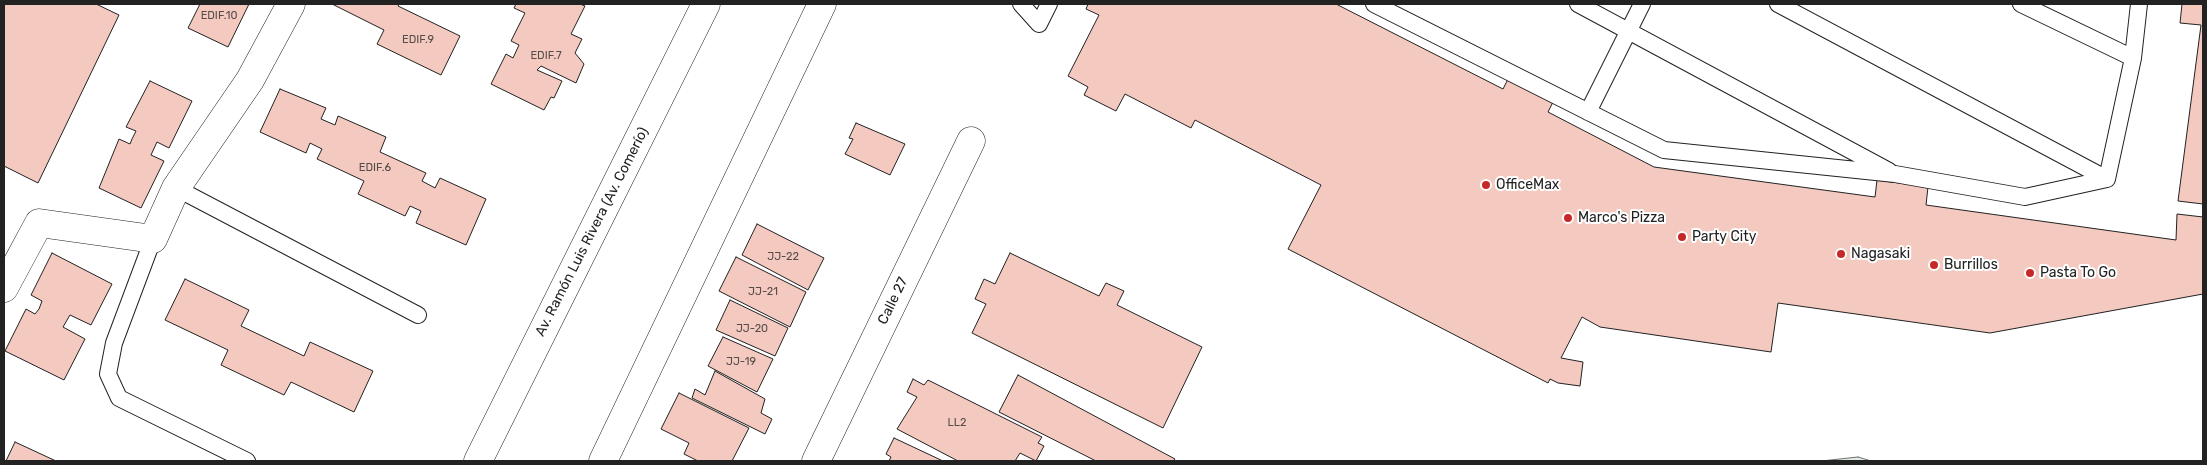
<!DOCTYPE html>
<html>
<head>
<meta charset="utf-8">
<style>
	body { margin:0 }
	#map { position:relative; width:2207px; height:465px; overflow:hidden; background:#fff; font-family:Rubik,sans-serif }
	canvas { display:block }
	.frame { position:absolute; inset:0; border:5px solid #222; pointer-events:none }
</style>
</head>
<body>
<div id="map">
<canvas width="2207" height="465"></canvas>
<div class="frame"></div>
</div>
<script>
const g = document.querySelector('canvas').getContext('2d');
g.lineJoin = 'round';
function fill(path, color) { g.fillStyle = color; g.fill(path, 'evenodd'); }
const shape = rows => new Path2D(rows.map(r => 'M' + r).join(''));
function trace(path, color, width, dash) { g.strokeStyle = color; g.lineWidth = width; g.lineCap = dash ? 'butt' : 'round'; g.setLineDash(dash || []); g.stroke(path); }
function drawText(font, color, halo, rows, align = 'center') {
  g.font = font + ' Rubik,sans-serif'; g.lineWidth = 4; g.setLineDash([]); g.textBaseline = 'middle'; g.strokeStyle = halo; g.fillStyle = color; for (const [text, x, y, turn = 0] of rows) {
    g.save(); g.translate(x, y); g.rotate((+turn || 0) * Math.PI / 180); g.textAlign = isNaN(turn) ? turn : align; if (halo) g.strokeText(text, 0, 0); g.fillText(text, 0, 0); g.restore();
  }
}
const green = shape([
	[1858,457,1871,461,1821,461,1858,457]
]);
fill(green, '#e0efe3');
trace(green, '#6f6f6f', 1);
const building = shape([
	[4,4,96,4,119,15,38,183,4,166,4,4],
	[200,4,249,4,228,47,188,28,200,4],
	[332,4,399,4,398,6,460,36,441,75,377,44,384,30,332,4],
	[516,4,580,4,585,6,571,34,582,39,575,53,584,64,576,83,541,66,537,70,562,81,554,98,551,97,544,110,491,84,506,54,513,58,519,45,511,41,525,13,514,8,516,4],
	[1088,4,1336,4,1503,89,1510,75,1555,98,1548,112,1654,167,1875,197,1877,180,1928,187,1926,205,2176,240,2177,214,2203,217,2203,294,1990,333,1778,303,1771,352,1600,327,1582,317,1561,358,1583,362,1580,386,1558,383,1550,379,1548,383,1288,249,1321,185,1195,120,1191,128,1125,94,1116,111,1084,95,1088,87,1068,76,1099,15,1086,9,1088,4],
	[2182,4,2203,4,2203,204,2178,201,2201,25,2180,23,2182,4],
	[150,81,192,101,169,148,157,142,151,155,164,161,141,208,99,188,119,139,130,144,132,139,136,131,126,127,150,81],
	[280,89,326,108,321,119,335,125,338,116,386,137,380,152,426,173,422,181,435,188,440,178,486,199,466,245,416,223,421,211,410,206,405,216,358,194,364,181,317,159,322,149,310,143,306,153,260,132,280,89],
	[856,123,905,144,890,175,845,154,853,139,849,138,856,123],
	[757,224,824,258,808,290,742,255,757,224],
	[52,253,112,284,91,325,70,315,63,327,85,339,64,380,5,351,26,309,35,314,39,309,42,301,31,295,52,253],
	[1010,253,1099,296,1106,283,1124,291,1117,305,1202,347,1163,428,972,333,986,304,975,299,984,279,995,284,1010,253],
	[736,257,806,292,790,327,719,291,736,257],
	[185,279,249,310,241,326,304,356,310,342,373,371,354,412,291,382,284,395,221,365,228,350,165,320,185,279],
	[730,300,788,328,775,356,716,330,730,300],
	[723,337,773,359,757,392,708,366,723,337],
	[715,371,765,399,761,413,772,419,765,434,692,398,695,389,705,395,715,371],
	[1018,375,1175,459,1173,461,1096,461,999,412,1018,375],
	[913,379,924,385,928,380,1042,437,1038,443,1044,446,1036,461,1020,453,1015,461,958,461,897,429,917,397,907,392,913,379],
	[679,393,749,428,732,461,698,461,684,454,689,443,661,429,679,393],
	[894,438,943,461,889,461,891,457,886,454,894,438],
	[15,442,56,461,6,461,15,442]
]);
fill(building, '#f3c9c0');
trace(building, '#222', 1);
const service = shape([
	[1021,4,1039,24,1049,4],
	[1374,4,1664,150,1895,174,2025,197,2107,179],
	[1578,4,1889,171],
	[1778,4,2107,179],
	[2021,4,2133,58],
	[1588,112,1642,4],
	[2107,179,2133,58,2139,4],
	[176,188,418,315],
	[153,239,114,343,108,374,119,398,247,461]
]);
const minor = shape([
	[4,288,39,223,153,239,176,188,250,80,291,4],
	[816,461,971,141]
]);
const primary = shape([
	[478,461,706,4],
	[603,461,822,4]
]);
trace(service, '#222', 18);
trace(minor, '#222', 29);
trace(primary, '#222', 29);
trace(service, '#fff', 16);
trace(minor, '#fff', 28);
trace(primary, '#fff', 28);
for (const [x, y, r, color] of [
	[1486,185,5,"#c62828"],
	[1568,218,5,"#c62828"],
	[1682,237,5,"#c62828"],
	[1841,254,5,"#c62828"],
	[1934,265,5,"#c62828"],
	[2030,273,5,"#c62828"]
]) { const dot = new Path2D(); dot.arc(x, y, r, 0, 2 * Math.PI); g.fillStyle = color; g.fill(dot); trace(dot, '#fff', 2); }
drawText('11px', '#564c4a', null, [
	["EDIF.10",219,16],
	["EDIF.9",418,40],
	["EDIF.7",546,56],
	["EDIF.6",375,168],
	["JJ-22",783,257],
	["JJ-21",763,292],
	["JJ-20",752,329],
	["JJ-19",741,362],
	["LL2",957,423]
]);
drawText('14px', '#222', '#fff', [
	["OfficeMax",1496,185],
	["Marco's Pizza",1578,218],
	["Party City",1692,237],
	["Nagasaki",1851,254],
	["Burrillos",1944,265],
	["Pasta To Go",2040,273]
], 'left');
drawText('14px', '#222', '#fff', [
	["Av. Ramón Luis Rivera (Av. Comerío)",592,232,-63],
	["Calle 27",893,301,-64]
]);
</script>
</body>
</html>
